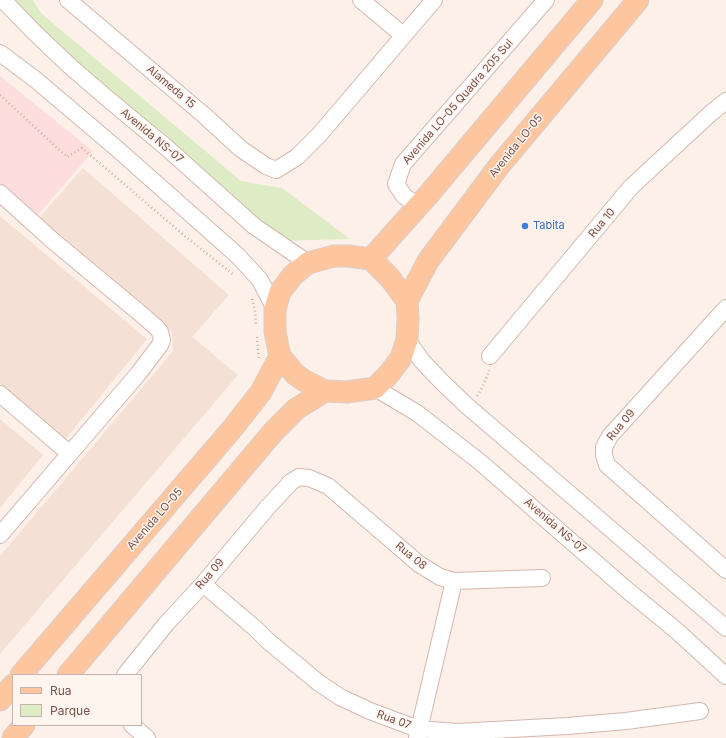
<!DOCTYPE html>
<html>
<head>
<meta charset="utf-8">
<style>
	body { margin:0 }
	#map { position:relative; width:726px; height:738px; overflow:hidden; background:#fdf0e8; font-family:Inter,sans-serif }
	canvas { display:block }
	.legend { position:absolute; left:12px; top:674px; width:130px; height:52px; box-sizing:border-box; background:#fff5ef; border:1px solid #c9b3ad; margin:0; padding:5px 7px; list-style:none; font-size:12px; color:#79514a }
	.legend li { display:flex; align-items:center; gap:8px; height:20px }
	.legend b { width:20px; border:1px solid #c9b3ad }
</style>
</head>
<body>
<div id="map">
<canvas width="726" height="738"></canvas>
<ul class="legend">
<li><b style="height:5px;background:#fec69f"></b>Rua</li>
<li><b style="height:11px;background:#deecc5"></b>Parque</li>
</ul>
</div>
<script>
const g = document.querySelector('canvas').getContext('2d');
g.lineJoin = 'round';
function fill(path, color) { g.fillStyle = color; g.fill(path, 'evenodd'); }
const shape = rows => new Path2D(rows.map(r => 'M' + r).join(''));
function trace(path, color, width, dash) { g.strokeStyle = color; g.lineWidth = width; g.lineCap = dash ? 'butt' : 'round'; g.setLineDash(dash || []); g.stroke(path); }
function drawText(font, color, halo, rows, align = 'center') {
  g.font = font + ' Inter,sans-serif'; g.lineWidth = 3; g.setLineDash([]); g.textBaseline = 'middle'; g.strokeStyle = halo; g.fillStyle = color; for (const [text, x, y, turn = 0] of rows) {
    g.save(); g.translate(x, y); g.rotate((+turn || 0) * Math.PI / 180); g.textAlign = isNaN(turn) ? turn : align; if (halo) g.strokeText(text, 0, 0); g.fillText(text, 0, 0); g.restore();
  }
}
fill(shape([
	[83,168,229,295,192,337,238,375,0,654,0,556,173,351,172,332,38,219],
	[0,216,147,339,65,440,0,383],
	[0,419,43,455,0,508]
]), '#f5e0d6');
fill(shape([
	[0,76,93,151,37,216,0,183]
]), '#fededc');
fill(shape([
	[0,0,33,0,42,14,241,181,282,188,350,239,278,241]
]), '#deecc5');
const minor = shape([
	[3,0,36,34,72,68,108,99,167,148,254,226,308,263],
	[68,0,205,116,241,149,266,166,276,170,297,157,319,135,434,0],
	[361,0,403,35],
	[0,53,36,80,115,147,237,255,260,280,275,309],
	[0,193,52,240,141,314,157,328,160,332,162,340,160,345,138,374,0,535],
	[418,206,404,196,396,184,403,164,546,0],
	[726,308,610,436,604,447,604,455,607,465,726,570],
	[407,340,422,361,442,382,466,405,726,628],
	[490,356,631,187,711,113,726,101],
	[375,388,417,413,480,462,627,590,677,631,726,676],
	[0,394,70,454],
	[203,584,256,629,268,641,319,683,340,697,370,711,418,729,457,732,567,726,626,721,700,711],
	[125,675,166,624,203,584,267,508,291,482,299,477,309,478,328,486,419,564,440,577,454,581,542,578],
	[132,725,147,738],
	[417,738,454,581]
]);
const major = shape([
	[334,256,348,256,371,259,390,278,407,301,408,318,407,340,401,358,389,374,375,388,347,392,325,391,303,380,295,374,280,356,275,332,275,309,280,292,293,275,308,263,334,256],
	[371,259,429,194,592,0],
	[407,301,428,261,499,166,638,0],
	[21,675,232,429,261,392,280,356],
	[68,675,274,431,296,409,325,391],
	[0,700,13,685],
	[13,738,24,725]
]);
trace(minor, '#d3b8af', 18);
trace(major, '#d9cecc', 23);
trace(shape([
	[0,95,67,157,82,148,186,237,234,275],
	[252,299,255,310,256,326],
	[257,337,259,360],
	[477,396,481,390,488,374,489,370]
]), '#daaba1', 2.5, [1, 3]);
trace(minor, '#fff', 16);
trace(major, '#fec69f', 21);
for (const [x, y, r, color] of [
	[525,226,4,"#3f7fe0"]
]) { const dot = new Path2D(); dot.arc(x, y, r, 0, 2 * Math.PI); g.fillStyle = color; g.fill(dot); trace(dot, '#fff5ef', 1.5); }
drawText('11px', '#79514a', '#fff5ef', [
	["Alameda 15",171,87,40],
	["Avenida LO-05 Quadra 205 Sul",458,102,-49],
	["Avenida NS-07",152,136,40],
	["Avenida LO-05",516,146,-51],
	["Rua 10",602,223,-50],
	["Rua 09",621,425,-50],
	["Avenida LO-05",155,519,-49],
	["Avenida NS-07",555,526,41],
	["Rua 08",411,556,39],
	["Rua 09",210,574,-49],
	["Rua 07",394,720,20]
]);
drawText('11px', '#366cbe', '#fff5ef', [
	["Tabita",533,226]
], 'left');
</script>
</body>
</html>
